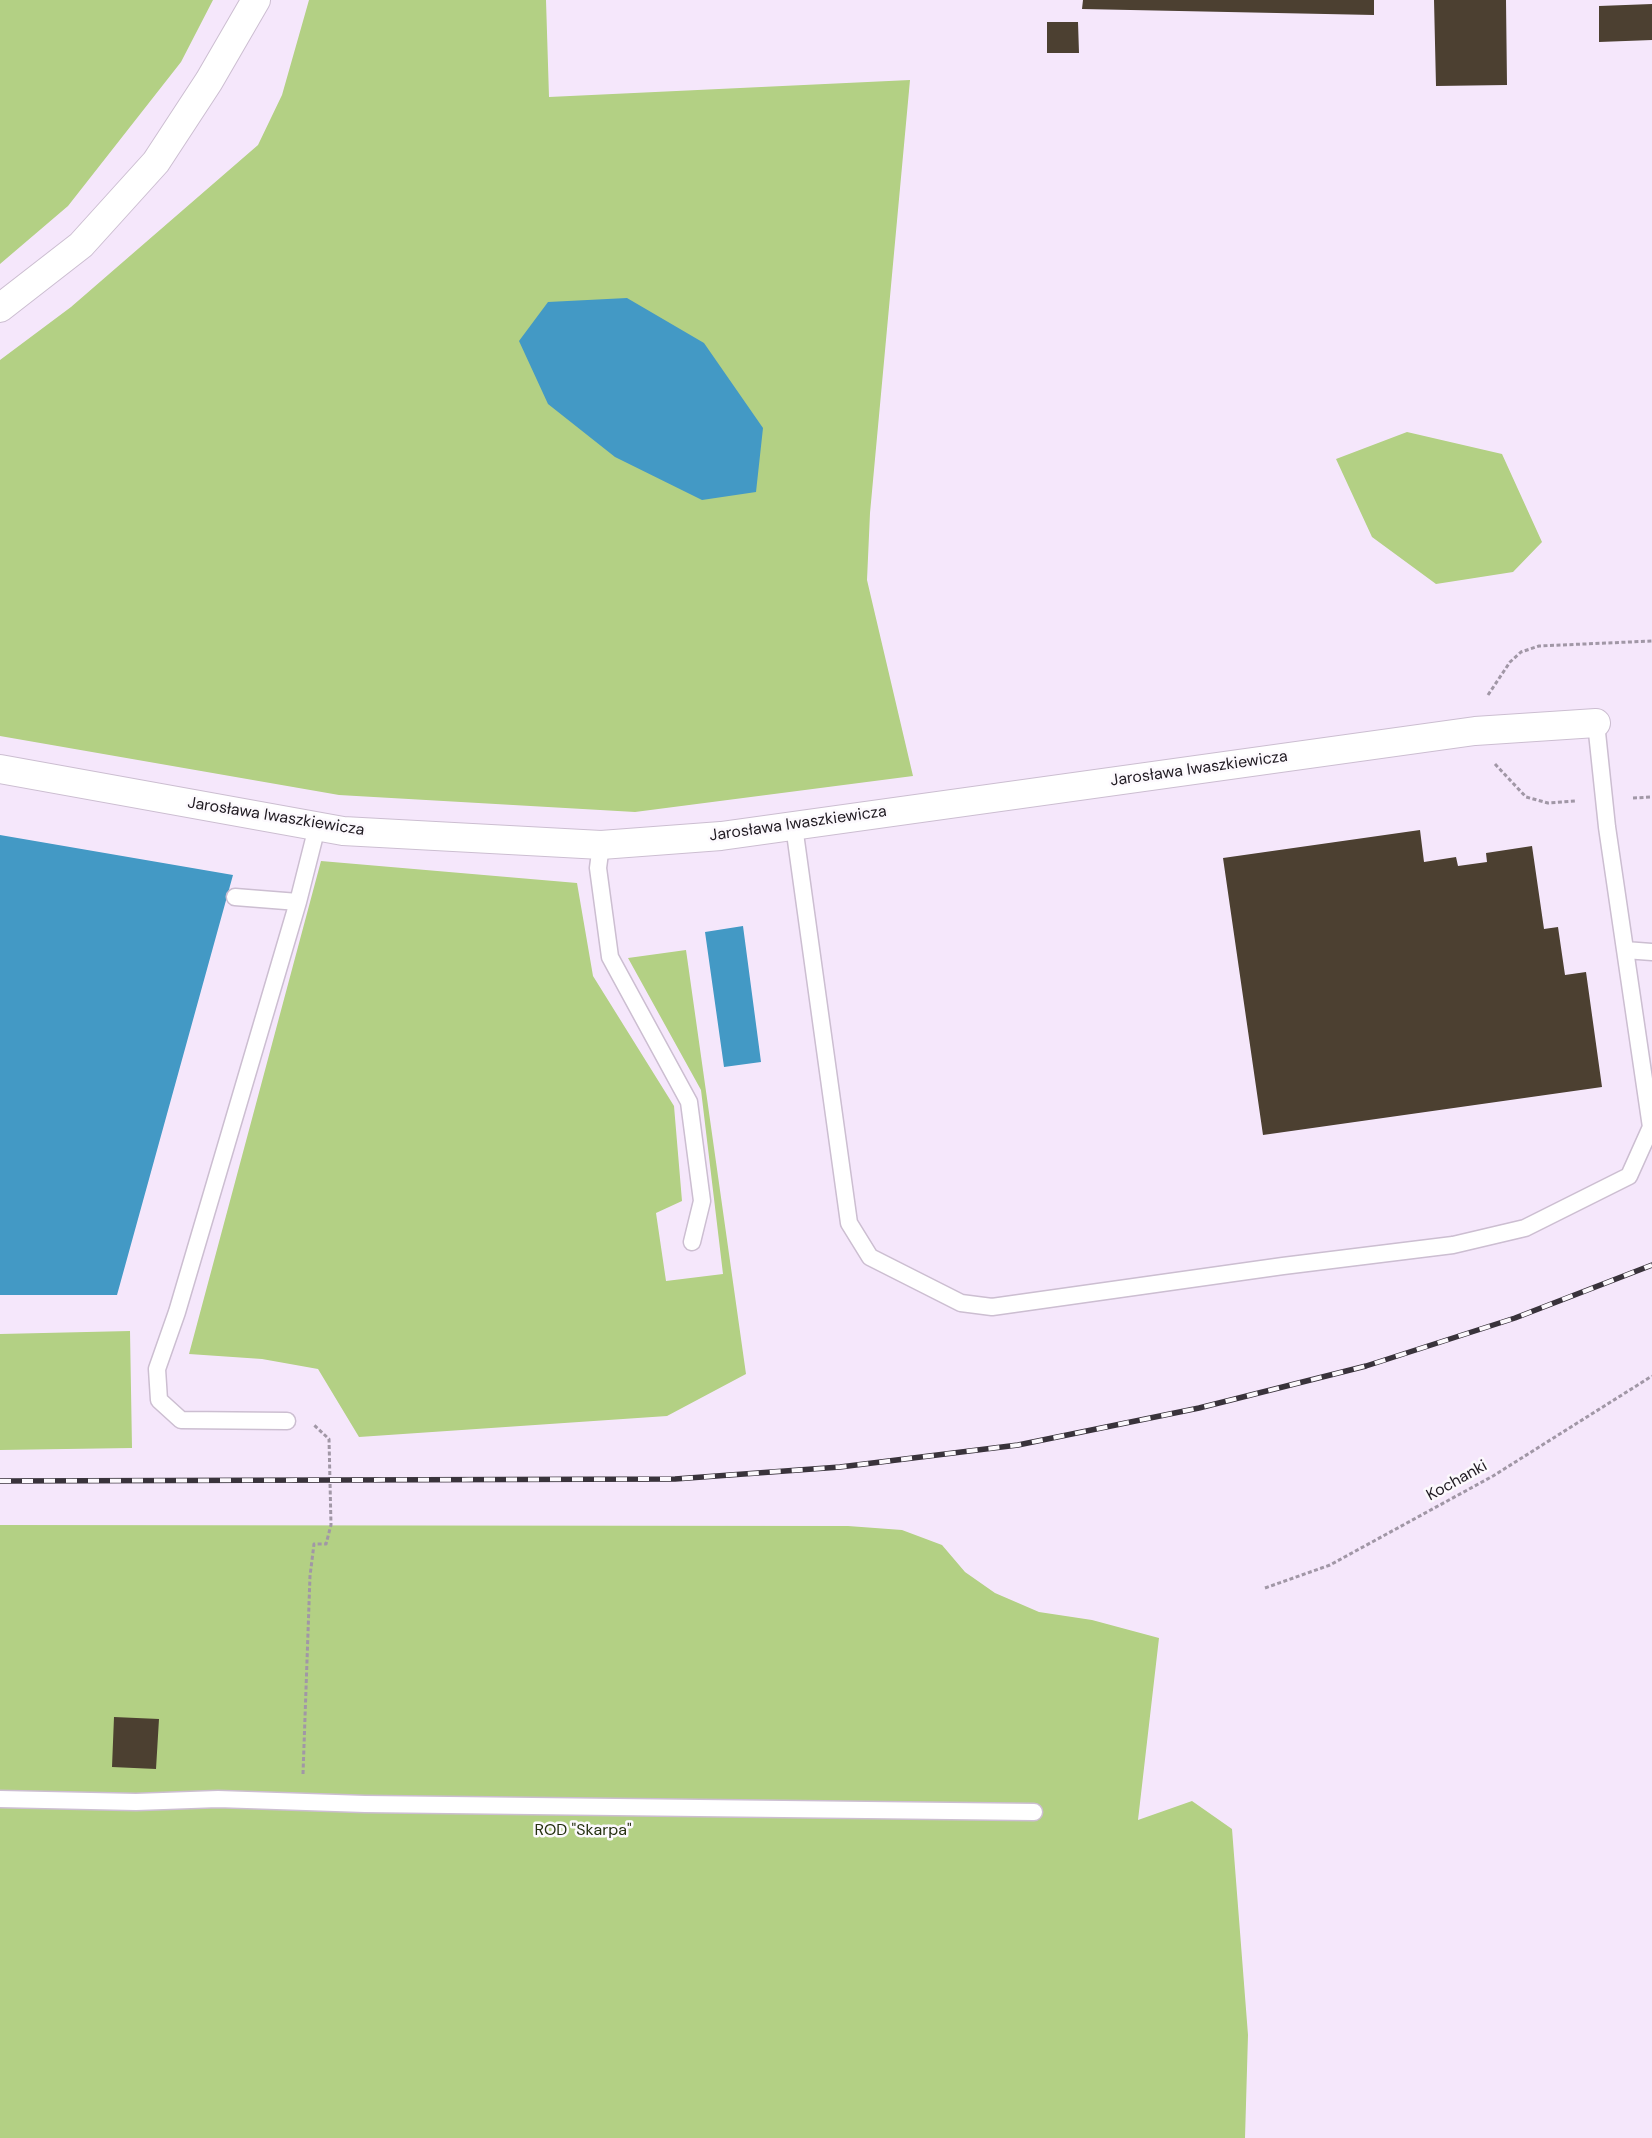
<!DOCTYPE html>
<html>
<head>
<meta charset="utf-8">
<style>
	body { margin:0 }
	canvas { display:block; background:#f5e7fb }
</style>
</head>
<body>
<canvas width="1652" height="2138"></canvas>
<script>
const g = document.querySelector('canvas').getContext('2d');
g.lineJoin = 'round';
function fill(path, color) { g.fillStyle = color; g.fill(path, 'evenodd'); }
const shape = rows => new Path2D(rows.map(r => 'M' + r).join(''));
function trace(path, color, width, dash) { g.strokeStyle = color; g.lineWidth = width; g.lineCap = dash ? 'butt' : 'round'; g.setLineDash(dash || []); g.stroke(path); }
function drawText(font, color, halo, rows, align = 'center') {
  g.font = font + ' "DM Sans",sans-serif'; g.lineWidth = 5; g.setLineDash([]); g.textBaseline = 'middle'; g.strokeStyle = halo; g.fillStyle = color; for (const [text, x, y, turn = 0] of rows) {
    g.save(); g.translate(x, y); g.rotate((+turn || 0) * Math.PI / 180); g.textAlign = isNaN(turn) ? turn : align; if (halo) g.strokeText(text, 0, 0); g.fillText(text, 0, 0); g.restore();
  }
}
fill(shape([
	[0,0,213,0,181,62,68,206,0,264],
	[309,0,546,0,549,97,910,80,870,513,867,580,913,776,635,812,339,795,0,736,0,360,71,307,258,145,282,95],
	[1407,432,1502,454,1542,542,1513,572,1436,584,1372,537,1336,459],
	[321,861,577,883,593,976,674,1106,682,1201,656,1213,666,1281,723,1274,701,1090,628,958,686,950,746,1374,667,1416,359,1437,318,1369,262,1359,189,1354],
	[130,1331,132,1448,0,1450,0,1334],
	[0,1525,848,1526,902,1530,942,1545,965,1572,995,1593,1039,1612,1092,1620,1159,1638,1138,1820,1192,1801,1232,1829,1248,2035,1245,2138,0,2138]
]), '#b3d084');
fill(shape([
	[627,298,704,343,763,428,756,492,702,500,615,457,548,404,519,341,548,302],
	[0,835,233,875,117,1295,0,1295],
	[743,926,761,1062,724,1067,705,932]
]), '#4399c5');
fill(shape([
	[1083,0,1374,0,1374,15,1082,9],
	[1434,0,1506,0,1507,85,1436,86],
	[1652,4,1652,40,1599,42,1599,6],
	[1047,22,1078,22,1079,53,1047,53],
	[1420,830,1424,862,1456,857,1458,866,1487,862,1486,853,1532,846,1544,929,1558,927,1565,975,1586,972,1602,1087,1263,1135,1223,858],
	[114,1717,159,1719,156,1769,112,1767]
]), '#4c4031');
const lane = shape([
	[794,826,849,1223,870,1257,961,1303,992,1307,1283,1266,1453,1245,1525,1228,1629,1176,1651,1127,1607,827,1596,723],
	[601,845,598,868,610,957,689,1102,702,1201,692,1242],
	[235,897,298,902,317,827],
	[1625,950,1652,952],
	[287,1421,181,1420,159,1400,157,1369,177,1312,298,902],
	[0,1799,136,1802,218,1799,365,1804,1034,1812]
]);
const street = shape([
	[0,308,81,245,156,162,209,81,256,0],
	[0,769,343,831,601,845,721,836,1475,731,1596,723]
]);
trace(lane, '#ccbed1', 19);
trace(street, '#ccbed1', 30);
trace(shape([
	[1488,695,1510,662,1521,652,1539,646,1652,641],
	[1495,764,1526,797,1548,803,1576,801],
	[1633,798,1652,797],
	[1265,1588,1330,1565,1416,1518,1493,1476,1652,1376],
	[303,1774,310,1576,314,1544,326,1544,331,1525,329,1439,314,1425]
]), '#a197a6', 3, [4, 2.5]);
trace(lane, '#fff', 16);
trace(street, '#fff', 28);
const rail = shape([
	[0,1481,675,1479,840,1467,1018,1445,1199,1408,1366,1366,1515,1318,1652,1265]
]);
trace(rail, '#39333b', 5.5);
trace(rail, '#fcf9fd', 4, [11]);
drawText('16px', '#201b22', '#fcf9fd', [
	["Jarosława Iwaszkiewicza",1199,769,-8],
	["Jarosława Iwaszkiewicza",276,817,9],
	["Jarosława Iwaszkiewicza",798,824,-8],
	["Kochanki",1457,1481,-29]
]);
drawText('16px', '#24300f', '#fcf9fd', [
	["ROD \"Skarpa\"",583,1831]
]);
</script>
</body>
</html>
